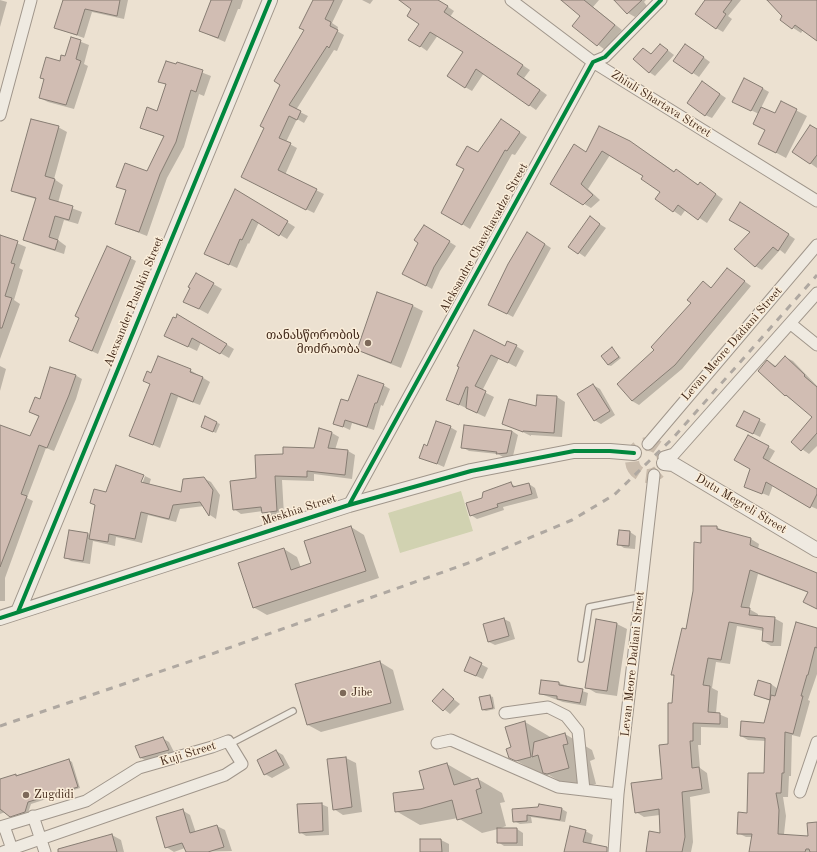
<!DOCTYPE html>
<html>
<head>
<meta charset="utf-8">
<style>
	body { margin:0 }
	canvas { display:block; background:#ece1d1 }
</style>
</head>
<body>
<canvas width="817" height="852"></canvas>
<script>
const g = document.querySelector('canvas').getContext('2d');
g.lineJoin = 'round';
function fill(path, color) { g.fillStyle = color; g.fill(path, 'evenodd'); }
const shape = rows => new Path2D(rows.map(r => 'M' + r).join(''));
function trace(path, color, width, dash) { g.strokeStyle = color; g.lineWidth = width; g.lineCap = dash ? 'butt' : 'round'; g.setLineDash(dash || []); g.stroke(path); }
function drawText(font, color, halo, rows, align = 'center') {
  g.font = font + ' "Old Standard TT","Noto Serif Georgian",serif'; g.lineWidth = 3; g.setLineDash([]); g.textBaseline = 'middle'; g.strokeStyle = halo; g.fillStyle = color; for (const [text, x, y, turn = 0] of rows) {
    g.save(); g.translate(x, y); g.rotate((+turn || 0) * Math.PI / 180); g.textAlign = isNaN(turn) ? turn : align; if (halo) g.strokeText(text, 0, 0); g.fillText(text, 0, 0); g.restore();
  }
}
fill(shape([
	[461,491,473,531,400,553,388,513]
]), '#d1d2b1');
fill(shape([
	[0,0,7,2,0,27],
	[64,0,128,0,124,19,92,12,84,38,55,28],
	[211,0,243,0,240,9,238,9,225,42,200,31],
	[314,0,343,0,332,23,338,27,337,31,344,35,337,51,334,50,296,110,308,116,304,123,297,119,286,142,297,148,285,175,324,194,314,213,249,181,265,128,281,84,305,30],
	[362,0,373,0,370,4],
	[401,0,438,0,454,11,450,17,530,70,524,78,547,95,536,110,484,73,472,91,465,87,464,52,438,35,427,51,420,46,420,24,413,9],
	[562,0,599,0,593,7,622,30,605,50,573,25,581,16],
	[615,0,646,0,644,2,647,6,635,17,628,13],
	[706,0,741,0,728,16,732,19,723,32,716,28],
	[768,0,817,0,817,40,803,30,801,33,781,20,784,16],
	[71,38,89,45,84,64,88,66,74,109,48,102,40,98,45,80,41,78,66,58],
	[661,45,674,55,655,76,649,72,652,55],
	[692,49,710,62,699,77,675,61],
	[178,63,211,76,204,96,199,94,184,147,167,178,147,236,116,224,127,191,117,186,148,172,164,137,141,127,157,112,166,85,160,81],
	[708,86,726,98,712,118,705,115],
	[762,88,769,92,761,108,776,115,782,103,807,116,786,158,769,149,766,130,759,114,740,105],
	[509,125,527,137,515,155,512,154,470,229,443,212,478,153],
	[58,127,67,132,54,179,63,185,58,203,82,212,78,224,64,220,58,240,66,246,64,254,33,244,24,239,36,199,21,195,12,190],
	[600,128,638,147,675,172,683,175,699,185,707,188,723,199,707,223,686,209,681,216,656,199,661,192,645,176,610,155,588,189,600,200,591,208,551,184,587,153],
	[817,130,817,168,793,151],
	[243,194,295,227,287,239,259,222,249,244,248,243,237,268,206,254],
	[747,207,795,239,785,254,780,250,762,270,755,266],
	[590,218,606,228,585,257,569,246],
	[424,226,456,246,440,271,432,289,410,277],
	[0,236,26,247,19,268,23,270,14,300,20,304,0,359],
	[534,237,551,248,513,317,496,308],
	[130,258,136,261,98,354,70,341],
	[728,269,751,286,682,369,639,405,632,401,656,350,693,303,703,282,712,288],
	[196,274,222,289,208,314,184,301],
	[378,293,413,306,423,311,401,368,368,355,358,350],
	[178,315,234,349,229,358,201,342,197,351,174,340],
	[475,332,505,347,516,346,524,351,516,367,499,358,482,391,494,397,485,417,447,399],
	[612,349,621,358,611,366,608,365],
	[785,357,793,361,817,386,817,446,809,454,792,442,813,416,785,395,768,361,776,366],
	[0,366,6,369,0,391],
	[190,370,210,382,200,405,178,397,160,448,130,435,151,384,152,374],
	[75,375,82,379,76,399,54,451,46,448,27,498,33,501,5,578,5,601,0,601,0,426,30,437,39,417,30,412,41,400],
	[383,385,390,389,383,406,381,405,374,430,352,423,350,430,335,423,349,402],
	[593,385,600,389,615,415,601,424,594,420],
	[557,397,565,402,562,437,531,435,531,436,504,423],
	[744,413,766,424,760,437,744,429],
	[206,418,220,424,216,433,205,428],
	[465,426,512,431,518,435,513,456,503,457,498,454,469,451,462,447],
	[450,427,457,431,444,467,421,457,427,447],
	[332,433,339,437,335,450,348,451,355,455,352,479,314,474,314,481,282,480,284,515,270,516,263,511,241,514,234,509,257,479,284,455,314,449],
	[749,436,775,451,768,463,817,490,817,509,798,501,773,485,769,496,745,486,752,468],
	[145,476,151,479,149,485,181,493,203,478,211,482,220,495,216,519,210,515,204,506,180,509,176,522,148,515,142,543,116,537,115,546,93,541,90,564,71,561,65,557,88,534,91,536,95,505,91,503,106,494,141,487],
	[511,484,517,487,529,484,535,488,538,498,503,507,504,510,477,519,471,515,483,499],
	[351,527,364,535,379,578,267,615,253,607,284,549,297,557,301,568,312,564],
	[717,527,725,532,751,539,759,544,758,549,817,576,817,608,809,593,758,574,749,609,758,614,758,617,774,618,783,623,781,646,771,646,763,641,764,631,737,626,730,664,716,662,712,688,718,691,716,713,728,718,728,728,701,727,701,745,698,745,700,768,707,773,710,793,690,797,693,842,691,852,647,852,661,834,660,815,644,817,636,812,663,780,670,745,674,676,672,674,686,630,702,544],
	[619,531,630,532,636,536,635,549,624,548,618,544],
	[504,619,510,622,515,639,495,645,489,642,484,625],
	[597,620,617,624,627,629,617,696,596,693,586,687],
	[817,629,817,674,808,700,810,701,800,737,792,735,791,776,789,776,788,797,783,797,786,816,782,852,751,852,753,837,746,837,738,833,765,774,766,741,748,740,741,736,765,724,771,701,755,695,771,684,778,689],
	[471,659,488,668,483,679,471,674],
	[380,662,393,670,404,710,321,732,308,725],
	[559,683,588,693,586,706,563,702,541,694],
	[443,691,460,704,450,714,434,701],
	[490,696,493,697,495,709,486,711,483,710],
	[525,722,552,738,565,734,592,750,595,759,590,761,596,784,575,790,549,775,545,776,538,773,510,757],
	[162,738,169,742,175,754,147,761,141,758],
	[276,751,283,755,290,768,272,778,265,774],
	[346,758,356,763,362,812,343,815,334,809],
	[69,760,72,762,80,788,31,804,28,813,13,818,5,812,0,814,0,780],
	[447,764,471,778,472,781,478,779,502,793,505,802,500,803,506,826,498,829,517,829,523,833,523,846,504,846,498,842,498,829,482,833,458,818,420,825,396,811,425,789],
	[321,804,328,807,329,835,306,836,300,832],
	[562,809,567,812,565,822,531,817,532,823,520,824,514,821,513,810],
	[182,810,190,815,196,833,217,826,225,830,232,851,187,852,185,848,174,852,166,847],
	[817,823,817,852,793,852,809,837],
	[585,831,593,835,591,844,602,852,565,852],
	[112,835,121,840,124,852,70,852],
	[421,840,441,840,449,844,449,852,422,852]
]), '#0003');
const building = shape([
	[63,0,120,0,117,16,85,9,77,35,54,28,63,0],
	[211,0,232,0,218,38,199,31,211,0],
	[313,0,334,0,325,19,331,22,330,26,338,30,329,48,327,46,289,105,301,111,297,120,289,116,279,138,291,143,278,170,317,189,306,210,241,177,264,128,260,126,280,85,274,81,304,30,299,28,313,0],
	[399,0,438,0,448,6,444,12,523,65,517,74,540,90,529,106,476,69,465,88,447,76,463,52,430,32,420,47,408,40,419,24,407,16,411,9,399,0],
	[561,0,584,0,615,25,597,46,572,26,580,16,561,0],
	[614,0,642,0,627,14,614,0],
	[705,0,732,0,723,12,726,14,716,29,695,14,705,0],
	[767,0,817,0,817,41,795,25,792,29,780,20,782,16,767,0],
	[71,37,81,40,76,59,81,61,66,105,39,98,44,79,40,78,46,57,60,61,61,55,65,56,71,37],
	[660,44,668,50,649,73,633,59,643,48,651,54,660,44],
	[685,44,704,57,692,74,673,61,685,44],
	[166,61,176,64,177,62,203,70,196,92,191,90,176,142,160,174,139,232,115,224,126,190,116,187,125,163,147,171,164,136,140,128,147,107,157,111,166,84,158,82,166,61],
	[744,78,763,88,751,111,732,102,744,78],
	[702,81,720,94,705,116,687,103,702,81],
	[781,101,797,109,776,153,758,144,765,130,753,124,761,107,775,113,781,101],
	[31,119,59,126,45,176,55,179,49,199,73,206,69,220,55,216,49,237,58,240,55,250,23,240,36,198,11,191,31,119],
	[501,119,520,132,507,151,505,150,462,225,441,213,464,169,456,165,467,146,478,152,501,119],
	[810,125,817,129,817,155,810,164,792,152,810,125],
	[599,126,630,141,674,172,676,169,698,185,700,182,716,194,698,220,678,205,673,212,655,199,660,192,641,179,643,176,602,151,581,184,593,195,583,205,550,184,574,144,586,152,599,126],
	[235,189,288,221,279,236,252,219,242,240,240,239,229,265,204,254,235,189],
	[740,202,789,234,778,251,773,247,755,267,734,249,750,232,729,220,740,202],
	[590,216,600,224,578,254,568,247,590,216],
	[424,225,450,241,434,267,426,286,402,274,418,243,414,240,424,225],
	[527,232,545,244,507,314,488,305,508,264,527,232],
	[0,235,18,241,11,263,15,264,5,296,12,298,2,328,0,328,0,235],
	[107,246,131,257,92,351,69,341,79,318,75,316,107,246],
	[727,268,745,281,675,365,632,401,617,384,654,350,651,347,691,303,687,300,703,281,711,288,727,268],
	[196,273,214,283,199,309,183,302,190,288,188,287,196,273],
	[377,292,413,305,391,363,357,350,377,292],
	[177,314,227,344,220,354,192,338,188,347,164,336,173,317,176,318,177,314],
	[474,330,505,346,507,341,517,345,508,363,491,355,475,386,486,391,477,413,466,408,468,387,466,387,459,405,446,400,459,367,457,366,474,330],
	[612,347,619,357,608,365,601,356,612,347],
	[158,356,191,369,190,372,203,377,193,402,171,393,153,445,129,436,150,384,143,381,147,371,151,373,158,356],
	[785,356,805,375,804,376,817,387,817,433,801,451,791,442,812,417,786,395,785,396,758,371,767,360,775,367,785,356],
	[50,367,76,375,69,395,47,448,39,445,21,494,27,496,0,567,0,425,30,436,39,416,29,412,35,397,40,399,50,367],
	[358,375,384,384,377,403,375,403,367,427,345,420,343,427,333,424,341,399,348,401,358,375],
	[593,384,610,411,594,421,577,394,593,384],
	[537,395,557,396,554,433,523,431,523,432,502,424,509,399,536,406,537,395],
	[744,411,760,419,753,434,736,426,744,411],
	[205,416,217,422,213,432,201,427,205,416],
	[436,421,451,426,437,464,419,458,424,444,427,446,436,421],
	[464,425,512,431,507,453,496,454,497,452,461,448,464,425],
	[319,428,332,432,328,448,348,450,345,475,307,471,307,477,275,476,277,511,262,513,261,507,233,510,230,481,256,478,255,455,283,454,283,447,314,448,319,428],
	[748,435,769,446,763,458,817,489,817,494,810,508,766,482,762,494,744,487,750,469,734,460,748,435],
	[116,465,144,475,141,482,181,492,183,479,204,477,213,490,209,516,200,502,173,505,169,519,141,512,135,539,109,534,108,542,89,539,95,505,90,503,94,489,106,492,116,465],
	[511,482,513,487,529,483,532,494,497,504,498,507,470,516,466,503,482,498,483,492,511,482],
	[351,526,366,571,253,608,238,563,284,548,291,570,311,563,304,541,351,526],
	[701,526,717,526,717,529,751,538,750,545,817,573,817,609,803,602,808,592,750,570,741,607,750,608,749,615,775,617,773,642,762,641,763,628,729,622,721,660,708,658,703,685,710,686,708,712,720,713,720,724,693,723,693,741,690,741,692,768,699,767,702,789,682,792,685,837,682,852,646,852,649,831,660,833,659,809,635,813,631,783,662,779,659,745,668,744,668,703,672,703,674,675,671,675,682,628,686,629,693,591,694,542,701,543,701,526],
	[69,530,88,533,83,561,64,558,69,530],
	[619,530,630,531,629,546,617,545,619,530],
	[504,618,509,636,488,642,483,624,504,618],
	[596,619,617,623,607,691,585,688,596,619],
	[796,622,817,628,817,648,815,647,808,675,807,675,801,696,803,696,793,734,785,732,784,773,782,773,781,793,776,793,779,810,778,834,808,836,807,823,817,822,817,852,810,852,809,849,806,849,805,852,749,852,752,834,737,834,738,812,747,813,748,773,764,773,765,738,740,736,741,721,764,723,770,700,754,695,758,680,771,684,770,700,771,695,775,696,796,622],
	[470,657,482,663,476,676,464,671,470,657],
	[380,661,391,703,307,725,295,684,380,661],
	[541,680,559,682,559,685,583,689,580,703,557,699,557,696,539,694,541,680],
	[443,689,454,699,443,711,432,701,443,689],
	[490,695,493,708,482,710,479,697,490,695],
	[525,721,531,757,516,761,509,758,506,749,511,747,505,727,525,721],
	[565,733,568,744,563,745,569,768,547,774,543,773,538,755,532,757,534,742,565,733],
	[163,737,169,750,140,758,135,746,163,737],
	[276,750,284,765,264,775,257,760,276,750],
	[346,757,352,807,333,810,327,759,346,757],
	[69,759,78,787,28,802,25,812,10,817,0,809,0,779,16,774,16,776,69,759],
	[447,763,454,785,478,778,481,788,476,790,482,813,457,820,452,800,420,809,395,812,393,793,424,789,419,771,447,763],
	[322,803,323,831,299,833,297,804,322,803],
	[539,804,562,808,560,820,527,815,527,821,513,822,512,809,538,807,539,804],
	[183,809,190,833,217,825,224,847,208,852,186,852,182,843,165,848,156,817,183,809],
	[570,826,586,830,583,842,607,847,607,852,564,852,570,826],
	[497,828,517,828,517,843,497,843,497,828],
	[112,834,117,852,58,852,58,849,112,834],
	[420,839,441,839,442,852,420,852,420,839]
]);
fill(building, '#d1bdb3');
trace(building, '#877d73', 1);
trace(shape([
	'632 460a16 16 0 1 1 32 0a16 16 0 1 1-32 0Z'
]), '#cabcac', 14, [14, 7]);
const service = shape([
	[581,659,589,607,640,597],
	[230,744,293,711]
]);
const minor = shape([
	[511,0,593,62,817,201],
	[0,115,31,0],
	[791,324,817,345],
	[648,444,817,245],
	[664,457,674,454,817,293],
	[349,505,593,62,605,57,661,0],
	[505,713,548,707,566,716,578,731,584,790],
	[437,743,451,740,558,787,618,794],
	[800,792,817,742],
	[33,816,45,852],
	[4,826,13,852],
	[0,827,86,801,139,768,212,747,228,741,242,764,225,775,3,852],
	[614,852,618,794,654,475]
]);
const tertiary = shape([
	[664,463,673,464,817,550],
	[18,612,270,0],
	[0,618,349,505,471,471,574,451,610,451,634,453]
]);
trace(service, '#a0968b', 8);
trace(minor, '#a0968b', 13);
trace(tertiary, '#a0968b', 16);
trace(service, '#efeae1', 5.5);
trace(minor, '#efeae1', 11);
trace(tertiary, '#efeae1', 14);
trace(shape([
	[0,726,206,656,477,560,572,520,614,495,674,437,817,275]
]), '#afa8a1', 3, [7, 7]);
trace(shape([
	[349,505,593,62,605,57,661,0],
	[18,612,270,0],
	[0,618,349,505,471,471,574,451,610,451,634,453]
]), '#00873e', 4);
for (const [x, y, r, color] of [
	[368,343,4,"#7d6959"],
	[343,693,4,"#7d6959"],
	[26,795,4,"#7d6959"]
]) { const dot = new Path2D(); dot.arc(x, y, r, 0, 2 * Math.PI); g.fillStyle = color; g.fill(dot); trace(dot, '#faedd9', 1.5); }
drawText('12px', '#412819', '#faedd9', [
	["Zhiuli Shartava Street",661,104,32],
	["Aleksandre Chavchavadze Street",484,238,-61],
	["Alexsander Pushkin Street",134,302,-68],
	["Levan Meore Dadiani Street",732,344,-49],
	["Dutu Megreli Street",741,504,31],
	["Meskhia Street",299,510,-18],
	["Levan Meore Dadiani Street",633,664,-84],
	["Kuji Street",188,754,-17]
]);
drawText('12px', '#412819', '#faedd9', [
	["თანასწორობის",360,336,"right"],
	["მოძრაობა",360,350,"right"],
	["Jibe",351,693],
	["Zugdidi",34,795]
], 'left');
</script>
</body>
</html>
